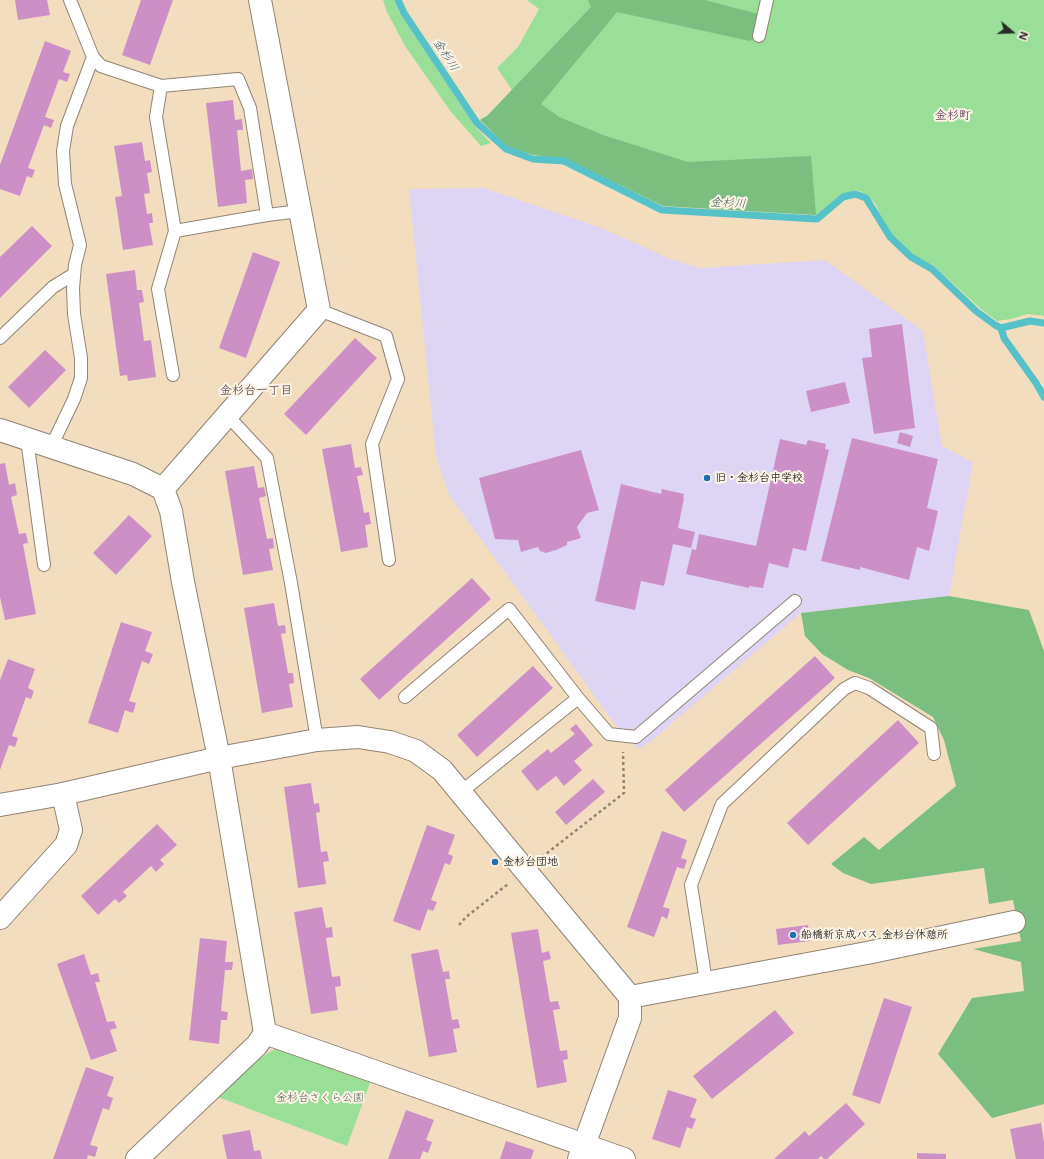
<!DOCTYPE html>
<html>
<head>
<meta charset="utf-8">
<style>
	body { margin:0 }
	#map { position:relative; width:1044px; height:1159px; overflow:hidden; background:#f3ddbf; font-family:Mali,sans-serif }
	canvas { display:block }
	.north { position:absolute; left:992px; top:12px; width:40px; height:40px; -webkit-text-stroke:3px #fcf5e5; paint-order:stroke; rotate:109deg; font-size:11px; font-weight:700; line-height:16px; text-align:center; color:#2b2b2b }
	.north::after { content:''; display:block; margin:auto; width:14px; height:18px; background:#2b2b2b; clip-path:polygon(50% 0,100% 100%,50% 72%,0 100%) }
</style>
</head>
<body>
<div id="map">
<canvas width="1044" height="1159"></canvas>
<div class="north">N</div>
</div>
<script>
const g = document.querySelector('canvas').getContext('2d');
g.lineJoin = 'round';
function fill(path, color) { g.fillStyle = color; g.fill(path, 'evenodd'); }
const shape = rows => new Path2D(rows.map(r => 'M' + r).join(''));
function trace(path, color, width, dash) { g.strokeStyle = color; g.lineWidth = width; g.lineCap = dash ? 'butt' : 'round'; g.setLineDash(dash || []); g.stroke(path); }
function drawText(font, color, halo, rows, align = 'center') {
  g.font = font + ' Mali,"Klee One",sans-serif'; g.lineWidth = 4; g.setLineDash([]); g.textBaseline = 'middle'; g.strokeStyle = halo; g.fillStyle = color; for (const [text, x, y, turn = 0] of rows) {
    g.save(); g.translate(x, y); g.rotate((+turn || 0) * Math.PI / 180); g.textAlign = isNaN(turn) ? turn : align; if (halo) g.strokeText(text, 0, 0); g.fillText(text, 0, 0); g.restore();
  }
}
fill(shape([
	[484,188,602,228,670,259,700,268,825,260,923,331,942,446,973,462,949,596,801,613,650,742,639,749,612,720,449,495,436,456,409,189]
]), '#ded5f5');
fill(shape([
	[383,0,394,0,400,13,474,125,491,143,481,146,451,112,405,46,387,12],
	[527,0,1044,0,1044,316,1028,314,1011,319,997,321,981,309,933,265,917,259,892,235,884,223,875,203,863,193,856,190,840,195,816,215,663,206,571,161,565,159,534,155,508,147,480,120,487,116,512,90,497,68,518,47,539,9],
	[275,1049,293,1051,371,1080,347,1146,218,1097,255,1061]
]), '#99df98');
fill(shape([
	[588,0,705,0,758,14,754,38,750,41,617,12,541,104,559,117,606,136,688,162,811,156,816,215,663,206,571,161,565,159,534,155,508,147,480,120,487,116,591,7],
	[949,596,1029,610,1044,651,1044,1104,992,1118,938,1054,972,998,1024,991,1021,962,973,949,1021,941,1013,900,989,904,984,868,871,884,843,873,831,864,864,837,879,850,956,786,944,740,933,717,869,678,848,670,822,654,805,636,801,613]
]), '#7abe80');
trace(shape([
	[398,0,404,13,477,123,506,149,533,159,564,161,662,210,817,219,843,197,855,194,866,198,890,237,911,257,932,269,976,311,995,325,1001,328,1004,338,1036,383,1044,397],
	[1001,328,1030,321,1044,323]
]), '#54c2c8', 7);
fill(shape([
	[15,0,47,0,50,15,18,20],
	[141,0,173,0,150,65,122,55],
	[45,41,71,51,63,72,70,74,67,82,59,79,45,117,54,120,51,128,44,125,28,168,35,170,32,178,27,176,20,196,0,189,0,165],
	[233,100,235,120,242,119,243,130,237,130,241,171,252,169,253,179,245,180,247,203,218,207,206,103],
	[142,142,145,161,150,160,152,172,147,173,150,193,144,194,147,214,152,213,153,223,149,223,153,245,123,250,115,197,122,196,114,146],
	[32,226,52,246,0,298,0,257],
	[253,252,280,262,246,358,219,348],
	[135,270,137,290,142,290,144,302,139,303,144,341,151,340,156,377,128,381,127,375,120,376,106,274],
	[902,324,915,428,874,434,862,358,872,357,869,329],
	[355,338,377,358,306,435,284,414],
	[45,350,66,370,29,408,8,387],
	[845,382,850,403,811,412,806,391],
	[900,432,913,436,910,447,897,443],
	[852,438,938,459,927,508,938,511,929,551,917,547,909,580,860,567,860,570,821,561],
	[780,439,806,445,808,440,826,444,825,449,829,450,806,551,793,548,788,568,769,563,763,588,749,586,749,588,686,574,692,549,696,550,699,534,756,546],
	[351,444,355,468,361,467,363,475,357,476,364,513,369,512,371,524,365,525,368,547,341,552,322,449],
	[581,450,599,510,587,513,577,527,581,538,567,542,567,545,556,550,546,553,540,551,538,547,521,552,518,540,495,539,479,478],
	[5,463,9,485,15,483,17,495,11,497,19,534,26,533,28,543,23,544,36,614,5,620,0,597,0,464],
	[254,466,258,488,264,487,266,496,259,498,267,539,273,538,274,548,269,549,273,570,243,575,225,471],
	[621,484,661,494,662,489,684,494,683,498,684,498,678,528,695,532,691,548,673,544,664,586,641,581,635,610,595,601],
	[129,515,152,536,116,575,93,553],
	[472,578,491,599,379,700,360,679],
	[274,603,278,626,285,625,286,633,281,634,288,673,293,673,294,683,289,684,293,707,262,713,244,608],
	[121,622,152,632,145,651,153,654,149,664,142,661,129,701,136,703,133,713,125,710,118,733,88,723],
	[815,656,835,678,684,812,665,790],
	[8,659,35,669,28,688,34,691,31,699,26,697,12,736,18,738,15,747,9,745,0,770,0,680],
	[533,666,553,688,477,757,457,735],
	[898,720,919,743,808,845,787,823],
	[576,724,593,745,574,761,582,770,564,786,556,776,537,791,521,771,548,749,551,753,575,734,570,729],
	[593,779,605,792,566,825,555,812],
	[311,783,314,804,319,803,320,812,316,813,321,852,327,851,329,861,323,862,326,884,298,888,284,787],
	[157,824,177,845,160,860,164,864,156,872,151,866,123,892,127,896,119,903,115,899,98,915,81,896],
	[427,825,455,835,448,854,453,856,450,865,445,863,431,900,437,902,433,911,428,909,420,931,393,921],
	[662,831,687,840,681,858,687,860,684,869,677,867,663,907,670,909,667,919,662,916,654,937,627,927],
	[322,907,326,928,332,927,333,937,326,938,332,977,340,976,341,986,335,987,338,1010,311,1014,294,912],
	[808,925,810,941,778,945,776,929],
	[538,929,542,953,549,951,551,959,543,961,550,1002,558,1001,560,1009,553,1010,560,1051,567,1050,568,1059,563,1060,567,1082,537,1088,511,933],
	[200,938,227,941,225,962,233,962,232,970,225,970,221,1011,228,1012,227,1020,221,1020,219,1044,189,1040],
	[438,949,443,972,449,971,450,979,445,979,452,1020,458,1019,460,1028,453,1029,457,1052,429,1057,411,954],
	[84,954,91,975,98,973,100,982,95,982,107,1022,114,1021,117,1028,110,1030,117,1051,91,1060,57,964],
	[884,998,912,1007,880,1104,852,1095],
	[775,1010,794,1033,712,1099,693,1076],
	[86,1067,114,1077,107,1096,113,1098,109,1110,103,1108,90,1145,98,1147,95,1157,88,1155,87,1159,53,1159],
	[668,1090,697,1099,690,1117,696,1119,692,1129,687,1127,680,1148,652,1139],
	[846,1103,865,1124,827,1159,824,1159,821,1156,818,1159,774,1159,805,1131,809,1136],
	[406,1110,434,1120,426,1140,432,1142,428,1153,423,1151,420,1159,388,1159],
	[1041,1123,1044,1142,1044,1159,1016,1159,1010,1129],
	[250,1130,254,1151,260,1150,262,1159,227,1159,222,1135],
	[506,1141,534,1150,531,1159,500,1159],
	[917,1153,946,1154,946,1159,917,1159]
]), '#cd90c6');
const service = shape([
	[70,0,93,57,101,66,161,86,238,79,250,108,267,215],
	[759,36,767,0],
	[161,86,156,117,175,231,158,289,173,375],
	[175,231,267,215,300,211],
	[319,310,386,336,398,379,372,444,389,560],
	[0,338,53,287,74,274],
	[228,416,267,458,291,583,317,740],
	[27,439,44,565],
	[51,447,74,399,81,378,81,358,74,314,73,289,75,265,80,245,65,184,63,151,67,126,93,57],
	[405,697,509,609,578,698,609,734,636,737,795,601],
	[461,792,578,698],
	[706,982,691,885,722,804,844,689,855,683,869,688,931,728,934,754]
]);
const minor = shape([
	[0,430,133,474,163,489,171,511,183,582,219,758,265,1033,257,1045,137,1159],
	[163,489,319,310,260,0],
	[0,918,66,845,71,830,63,794],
	[630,997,867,953,1014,922],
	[265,1033,624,1159]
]);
const tertiary = shape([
	[0,805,63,794,219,758,317,740,358,737,390,742,416,751,442,770,630,997,630,1018,579,1159]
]);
trace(service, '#8f8475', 14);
trace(minor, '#8f8475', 24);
trace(tertiary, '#8f8475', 24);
trace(shape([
	[542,857,624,793,623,752],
	[459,925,466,917,508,884]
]), '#8f8475', 2.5, [3, 3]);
trace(service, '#fff', 12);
trace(minor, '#fff', 22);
trace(tertiary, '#fff', 22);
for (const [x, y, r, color] of [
	[707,478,4,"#1f6fb2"],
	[495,862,4,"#1f6fb2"],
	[793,935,4,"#1f6fb2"]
]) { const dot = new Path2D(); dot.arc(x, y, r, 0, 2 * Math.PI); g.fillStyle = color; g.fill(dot); trace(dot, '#fcf5e5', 1.5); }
drawText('bold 11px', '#2b2b2b', '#fcf5e5', [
	["旧・金杉台中学校",715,478],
	["金杉台団地",503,862],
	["船橋新京成バス 金杉台休憩所",801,935]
], 'left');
drawText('11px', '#465846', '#fcf5e5', [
	["金杉台さくら公園",320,1098]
]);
drawText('italic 12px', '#37585a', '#fcf5e5', [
	["金杉川",446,55,57],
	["金杉川",728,203,3]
]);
drawText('bold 12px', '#644e61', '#fcf5e5', [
	["金杉町",953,115],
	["金杉台一丁目",256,390]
]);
</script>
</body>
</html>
